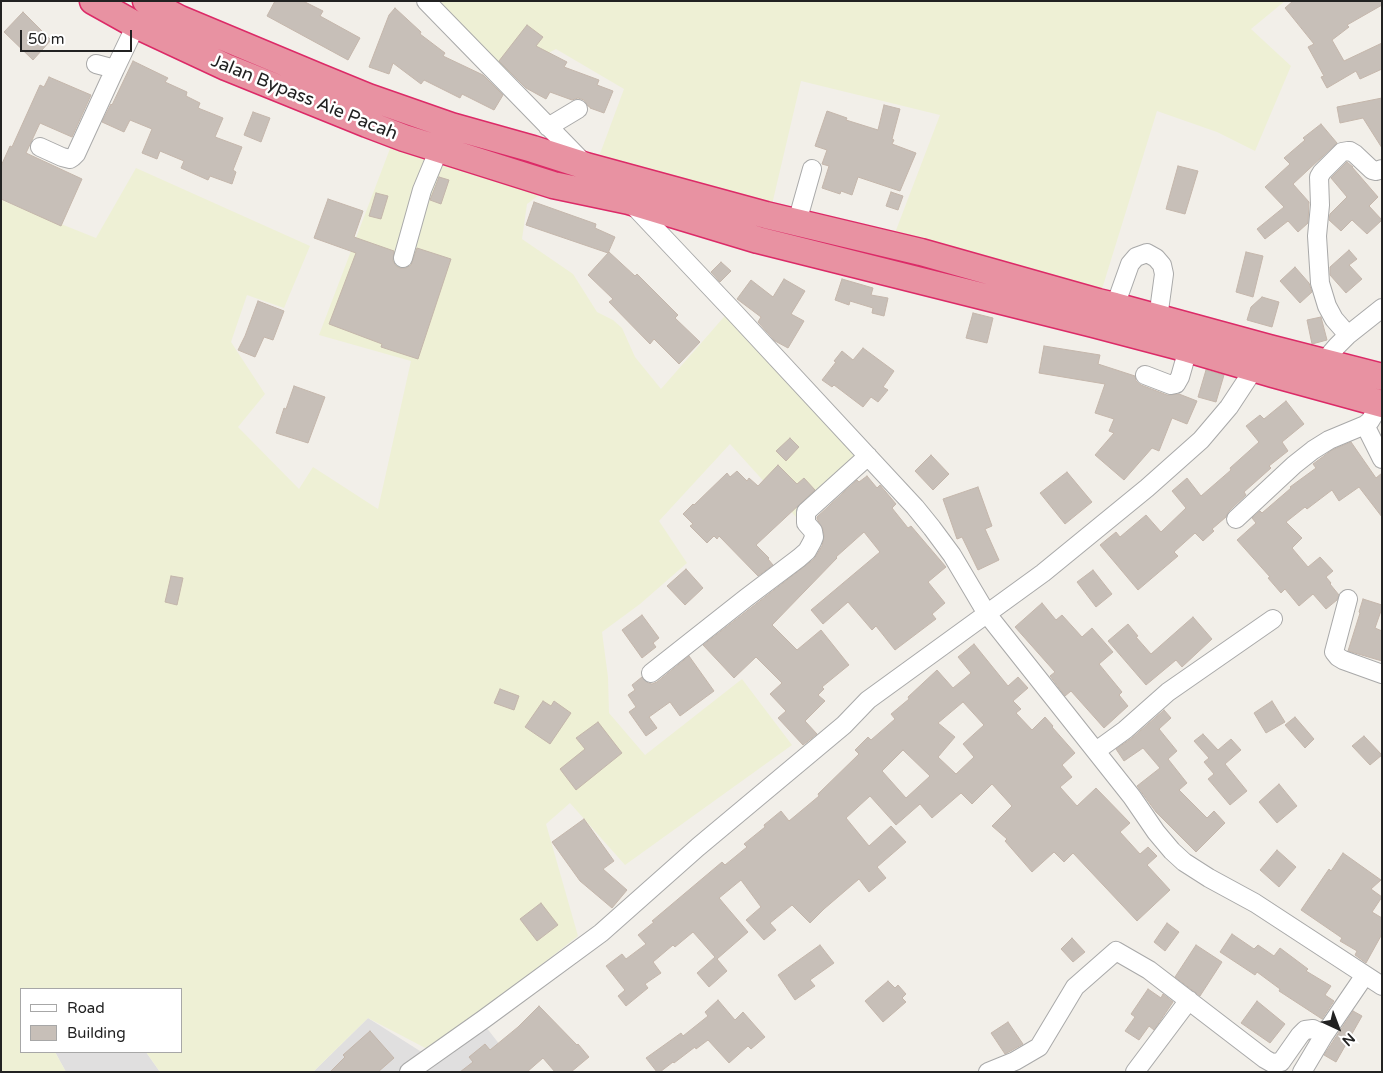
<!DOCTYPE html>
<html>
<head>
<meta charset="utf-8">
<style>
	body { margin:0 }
	#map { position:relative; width:1383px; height:1073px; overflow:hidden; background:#f2efe9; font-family:"Varela Round",sans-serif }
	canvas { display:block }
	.frame { position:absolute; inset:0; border:2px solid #222; pointer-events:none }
	.legend { position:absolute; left:20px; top:988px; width:162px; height:65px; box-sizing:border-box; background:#fff; border:1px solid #a7a7a7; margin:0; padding:6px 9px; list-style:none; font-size:15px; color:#222 }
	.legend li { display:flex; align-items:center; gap:10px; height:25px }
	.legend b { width:25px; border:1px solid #a7a7a7 }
	.north { position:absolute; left:1313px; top:1003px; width:50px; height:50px; -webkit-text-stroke:4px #fff; paint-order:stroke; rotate:137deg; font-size:14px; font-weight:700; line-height:20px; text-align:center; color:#222 }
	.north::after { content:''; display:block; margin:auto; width:18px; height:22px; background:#222; clip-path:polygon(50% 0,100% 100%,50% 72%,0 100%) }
	.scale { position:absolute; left:20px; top:30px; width:112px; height:22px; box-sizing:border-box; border:2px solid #222; border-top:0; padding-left:6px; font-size:15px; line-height:18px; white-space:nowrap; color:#222; -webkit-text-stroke:4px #fff; paint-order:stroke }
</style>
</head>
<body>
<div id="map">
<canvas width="1383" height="1073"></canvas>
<div class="frame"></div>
<ul class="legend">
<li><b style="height:6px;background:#fff"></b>Road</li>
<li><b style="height:14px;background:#c7bfb8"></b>Building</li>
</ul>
<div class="north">N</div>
<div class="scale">50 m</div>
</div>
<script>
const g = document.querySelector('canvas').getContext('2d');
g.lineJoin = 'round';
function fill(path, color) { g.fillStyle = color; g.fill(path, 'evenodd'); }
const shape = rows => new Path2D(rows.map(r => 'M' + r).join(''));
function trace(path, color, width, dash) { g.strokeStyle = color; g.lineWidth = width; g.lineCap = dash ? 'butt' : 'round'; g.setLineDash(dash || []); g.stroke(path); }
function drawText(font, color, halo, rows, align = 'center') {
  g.font = font + ' "Varela Round",sans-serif'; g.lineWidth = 5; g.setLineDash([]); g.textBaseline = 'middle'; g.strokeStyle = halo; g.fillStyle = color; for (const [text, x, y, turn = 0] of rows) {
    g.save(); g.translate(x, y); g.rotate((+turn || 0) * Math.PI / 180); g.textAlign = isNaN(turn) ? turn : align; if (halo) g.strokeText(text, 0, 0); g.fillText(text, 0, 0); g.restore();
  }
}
fill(shape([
	[368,1018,431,1058,486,1027,521,1072,313,1072],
	[55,1052,146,1052,160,1072,66,1072]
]), '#e0dfdf');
fill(shape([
	[426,1,1285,1,1251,29,1291,66,1255,151,1217,132,1157,111,1098,302,890,246,940,115,801,81,770,213,594,170,624,89,556,49,502,78],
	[407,104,585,161,527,204,522,239,573,274,597,312,613,320,622,328,635,357,661,389,730,310,862,449,796,517,730,444,659,521,687,563,640,604,602,632,608,677,609,713,645,755,742,679,792,745,625,865,570,803,546,824,578,936,431,1051,368,1018,313,1072,160,1072,146,1052,181,1052,181,989,21,989,21,1052,55,1052,66,1072,1,1072,1,200,96,238,136,168,310,246,284,308,247,295,231,342,265,394,238,427,299,489,313,467,378,509,411,361,319,335]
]), '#eef0d5');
const building = shape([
	[275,1,303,1,323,11,320,16,360,38,348,60,267,16,275,1],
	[1293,1,1382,1,1382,5,1347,25,1349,27,1332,40,1344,61,1382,43,1382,69,1360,79,1356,71,1327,88,1321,77,1324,76,1308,47,1314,44,1285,8,1293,1],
	[395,8,421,32,420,34,445,53,443,56,483,75,503,95,494,110,462,94,460,98,424,80,421,84,393,63,389,74,369,67,389,15,395,8],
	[23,12,51,40,33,60,4,32,23,12],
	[527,25,543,37,536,46,567,62,564,67,599,80,597,85,613,91,604,113,590,108,590,107,588,106,584,100,578,98,572,100,550,92,546,99,526,88,499,61,527,25],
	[133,61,168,78,165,82,187,92,186,96,200,103,198,108,223,118,215,137,242,147,233,170,236,172,232,184,210,176,208,180,181,168,184,161,160,151,157,159,142,153,152,129,130,120,124,132,102,122,111,104,112,105,133,61],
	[49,77,91,95,72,137,40,123,26,153,82,179,61,226,1,199,1,166,10,146,12,147,40,85,44,87,49,77],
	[1382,98,1382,148,1363,118,1340,123,1337,107,1382,98],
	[884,105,900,109,892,139,894,140,892,144,916,153,900,191,858,177,852,195,841,191,840,194,822,188,829,166,822,164,827,150,815,146,827,111,847,118,846,120,878,130,884,105],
	[253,112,270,118,261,142,244,135,253,112],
	[1321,124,1337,143,1293,184,1309,202,1308,223,1298,232,1288,221,1265,239,1257,229,1284,207,1265,187,1290,164,1284,158,1305,140,1303,138,1321,124],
	[1347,162,1353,167,1352,167,1378,197,1369,206,1382,220,1367,234,1352,220,1341,231,1329,220,1330,214,1347,197,1331,178,1347,162],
	[1178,166,1198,171,1185,214,1166,209,1178,166],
	[439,177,449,180,441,204,430,200,439,177],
	[891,192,903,196,898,210,886,206,891,192],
	[376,193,388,196,381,219,369,216,376,193],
	[328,199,363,211,354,237,394,251,393,261,396,266,400,268,406,268,411,265,417,248,451,259,418,359,381,347,382,344,329,324,356,253,314,238,328,199],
	[534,202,596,224,595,228,615,237,608,253,526,225,534,202],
	[1349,250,1357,259,1349,265,1362,279,1346,293,1330,275,1330,267,1349,250],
	[609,252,635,276,637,274,678,315,675,318,700,342,679,364,654,339,650,344,609,302,613,299,588,275,609,252],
	[1246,252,1263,256,1253,297,1236,292,1246,252],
	[721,262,731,271,720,282,711,272,721,262],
	[1295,267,1309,283,1312,292,1300,303,1280,281,1295,267],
	[784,279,805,291,791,314,804,321,788,348,775,341,758,322,761,317,737,299,751,280,773,297,784,279],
	[842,279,873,288,871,295,888,298,884,316,872,313,873,308,850,301,849,305,835,300,842,279],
	[1262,297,1279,302,1272,327,1247,320,1251,307,1262,297],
	[258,301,284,311,273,340,264,337,255,357,238,350,245,336,258,301],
	[973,313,993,318,987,343,966,338,973,313],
	[1321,317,1327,340,1312,344,1307,320,1321,317],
	[1044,346,1100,355,1098,364,1135,376,1136,381,1141,385,1167,395,1179,394,1197,401,1187,424,1172,418,1159,451,1152,448,1124,480,1095,455,1114,433,1109,431,1114,419,1095,413,1105,384,1039,373,1044,346],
	[863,348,894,371,883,387,888,390,878,402,871,397,863,407,834,385,832,387,822,380,836,362,834,361,842,351,853,360,863,348],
	[1206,370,1224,375,1216,402,1198,397,1206,370],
	[294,386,325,397,308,443,276,433,284,408,286,409,294,386],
	[1286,401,1304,424,1282,442,1288,451,1269,466,1271,468,1244,492,1246,495,1229,511,1226,517,1212,529,1214,531,1203,541,1195,533,1174,552,1178,556,1138,590,1100,545,1116,532,1120,537,1146,515,1161,532,1186,508,1172,491,1187,478,1201,496,1231,470,1230,468,1259,442,1246,426,1260,415,1264,419,1286,401],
	[790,438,799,447,786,461,776,451,790,438],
	[1351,442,1376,478,1382,473,1382,517,1359,487,1339,501,1332,490,1307,509,1305,507,1286,522,1302,538,1292,548,1308,567,1320,557,1333,571,1326,577,1331,583,1330,584,1339,595,1337,600,1326,609,1313,594,1299,606,1285,589,1281,593,1268,578,1270,577,1237,540,1256,523,1252,518,1260,511,1262,513,1291,488,1290,487,1316,468,1313,464,1332,450,1351,442],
	[931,455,949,474,933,490,915,471,931,455],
	[778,465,797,484,804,478,815,490,756,545,769,558,768,559,773,565,758,576,719,536,717,539,714,536,707,543,690,526,693,524,683,514,693,504,694,505,727,473,730,477,737,471,747,481,749,478,758,486,778,465],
	[1067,472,1092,502,1065,524,1040,493,1067,472],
	[867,476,877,488,880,485,896,504,892,508,908,528,911,526,946,567,928,582,945,603,932,614,936,619,895,650,876,626,872,630,848,602,823,624,811,610,880,552,864,532,836,557,837,558,772,625,797,650,821,630,849,665,822,687,824,689,818,695,825,701,805,721,817,734,803,745,778,718,786,711,770,694,782,683,756,657,734,678,703,645,814,559,822,546,824,536,823,529,817,519,817,517,857,480,859,482,867,476],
	[978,487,992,526,985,529,999,560,978,570,962,537,957,539,943,499,978,487],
	[686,569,703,588,685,605,667,586,686,569],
	[1093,570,1112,594,1096,607,1077,582,1093,570],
	[171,576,183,578,177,605,165,602,171,576],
	[1363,599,1382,605,1382,608,1375,628,1382,631,1382,661,1348,651,1360,613,1359,612,1363,599],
	[1042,603,1056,620,1062,615,1082,637,1092,628,1113,652,1099,664,1122,692,1119,695,1128,706,1104,728,1071,691,1065,696,1050,676,1055,672,1015,627,1042,603],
	[642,615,659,638,653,643,656,647,642,658,622,630,642,615],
	[1193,617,1212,639,1182,667,1176,660,1146,685,1108,641,1128,624,1138,636,1136,637,1151,654,1193,617],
	[974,644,1008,686,1018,677,1028,688,1013,701,1021,709,1016,713,1032,730,1045,717,1053,726,1052,727,1075,753,1062,765,1072,777,1060,787,1077,806,1096,788,1130,823,1120,832,1140,854,1148,847,1157,856,1147,865,1170,890,1137,921,1073,853,1064,862,1054,852,1032,872,1005,841,1007,839,992,826,1012,806,992,784,972,804,961,793,932,818,920,804,896,825,870,796,846,818,869,846,891,826,906,842,877,867,886,878,869,892,859,879,824,909,810,923,792,905,770,923,776,930,764,940,746,920,761,907,741,880,719,898,748,932,717,959,727,971,709,987,697,973,715,957,693,932,675,947,673,945,653,962,661,973,645,984,648,988,626,1006,618,996,625,990,606,966,622,954,626,959,646,944,638,935,654,922,652,921,722,862,725,865,747,847,744,844,765,827,764,825,781,811,789,821,819,796,818,794,859,754,855,750,868,737,871,740,895,719,891,714,909,699,908,697,937,670,953,688,971,673,958,657,974,644],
	[963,702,984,725,963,744,974,757,956,774,938,757,955,737,938,723,963,702],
	[903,750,930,776,906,798,882,771,903,750],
	[689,656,714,691,680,716,670,702,649,717,657,728,646,736,629,712,636,707,628,695,635,690,632,685,642,677,648,683,652,684,657,682,689,656],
	[500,689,519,696,514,710,494,703,500,689],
	[543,701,551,706,554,701,571,713,550,744,525,727,543,701],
	[1272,701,1285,722,1266,733,1254,713,1272,701],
	[1164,710,1171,718,1159,729,1177,751,1168,759,1187,783,1179,790,1207,818,1214,811,1225,823,1196,852,1156,812,1137,786,1160,768,1143,748,1124,761,1116,749,1132,738,1164,710],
	[1295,717,1314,739,1305,748,1285,725,1295,717],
	[598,722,622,753,576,790,560,769,585,749,576,738,598,722],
	[1203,734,1218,750,1231,739,1241,750,1225,764,1247,791,1230,805,1208,779,1214,774,1204,762,1209,758,1194,741,1203,734],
	[1364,736,1382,755,1370,765,1352,746,1364,736],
	[1279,784,1297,806,1277,823,1259,802,1279,784],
	[584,819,614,861,603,869,627,890,612,908,580,881,552,842,584,819],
	[1277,850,1296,867,1279,887,1260,870,1277,850],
	[1343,853,1381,880,1371,889,1382,897,1372,912,1382,918,1382,934,1366,963,1355,955,1357,951,1340,941,1342,938,1301,910,1329,869,1331,871,1343,853],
	[541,903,558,925,537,941,520,919,541,903],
	[1167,923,1179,932,1165,951,1154,942,1167,923],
	[1232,934,1254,949,1258,945,1274,956,1280,948,1308,969,1306,971,1331,986,1325,995,1334,1001,1322,1019,1279,991,1280,989,1257,972,1255,975,1220,952,1232,934],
	[1072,938,1085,952,1073,962,1061,949,1072,938],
	[820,945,834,963,810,980,815,986,795,1000,778,975,820,945],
	[1196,945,1222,962,1200,996,1175,977,1196,945],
	[888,981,895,988,898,985,906,994,902,998,906,1002,883,1022,865,1001,888,981],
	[1148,989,1161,998,1163,994,1173,1002,1154,1030,1149,1026,1139,1040,1125,1031,1135,1017,1131,1014,1148,989],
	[718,1000,735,1020,743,1012,765,1037,751,1049,748,1046,729,1063,708,1040,696,1049,695,1047,674,1063,673,1062,660,1072,657,1072,646,1058,681,1033,683,1036,708,1016,705,1012,718,1000],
	[1257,1001,1285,1024,1270,1043,1241,1023,1257,1001],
	[539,1006,577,1045,578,1044,589,1057,571,1072,555,1072,543,1058,527,1072,460,1072,473,1062,469,1057,485,1044,490,1050,518,1027,539,1006],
	[1353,1011,1362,1016,1336,1062,1324,1055,1353,1011],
	[1008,1022,1023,1044,1005,1054,991,1033,1008,1022],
	[370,1031,394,1058,378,1072,330,1072,345,1057,343,1055,370,1031]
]);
fill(building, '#c7bfb8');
trace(building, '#c4b6ab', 1);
const minor = shape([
	[426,1,583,162],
	[96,64,115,69,136,25],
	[548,127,578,109],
	[40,147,62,157,70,159,73,157,76,154,115,69],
	[631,203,733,311,915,507,932,528,952,555,987,614,1132,797,1156,832,1172,851,1184,862,1209,878,1255,903,1382,986],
	[797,222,812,169],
	[403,258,422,190,439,149],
	[1115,306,1130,264,1136,257,1147,253,1156,258,1162,265,1164,274,1158,318],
	[1348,335,1334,319,1327,306,1320,283,1317,236,1320,205,1319,177,1322,172,1342,152,1348,151,1350,151,1355,154,1372,170,1376,171,1382,169],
	[1326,363,1331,353,1337,346,1348,335,1382,308],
	[1145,375,1171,385,1176,384,1180,377,1188,349],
	[1365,425,1382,459],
	[1236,519,1294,465,1313,450,1329,440,1365,425,1370,421,1381,403],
	[1348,599,1334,652,1338,657,1343,660,1382,674],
	[651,673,746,598,799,558,807,551,812,542,814,537,813,531,806,523,806,512,868,456],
	[1096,751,1125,730,1168,692,1273,619],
	[409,1072,484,1019,601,933,698,847,844,725,868,700,1043,573,1147,488,1201,440,1229,407,1254,369],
	[988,1072,1015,1061,1039,1047,1075,987,1116,951,1149,970,1265,1059,1272,1063,1281,1062,1300,1035,1305,1030,1313,1029,1324,1035],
	[1135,1072,1189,1000],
	[1302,1072,1324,1035,1365,975]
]);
const highway = shape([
	[93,1,136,25,226,67,367,124,404,138,553,185,629,201,758,240,1093,324,1188,349,1273,374,1382,404],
	[146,1,180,19,319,77,368,97,451,126,533,149,586,166,766,215,921,252,1098,302,1115,306,1269,348,1382,377]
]);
trace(minor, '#a9a9a9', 20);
trace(highway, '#dc2a67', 29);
trace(minor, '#fff', 18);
trace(highway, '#e892a2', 26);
drawText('18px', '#222', '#fff', [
	["Jalan Bypass Aie Pacah",304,98,22]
]);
</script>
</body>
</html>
